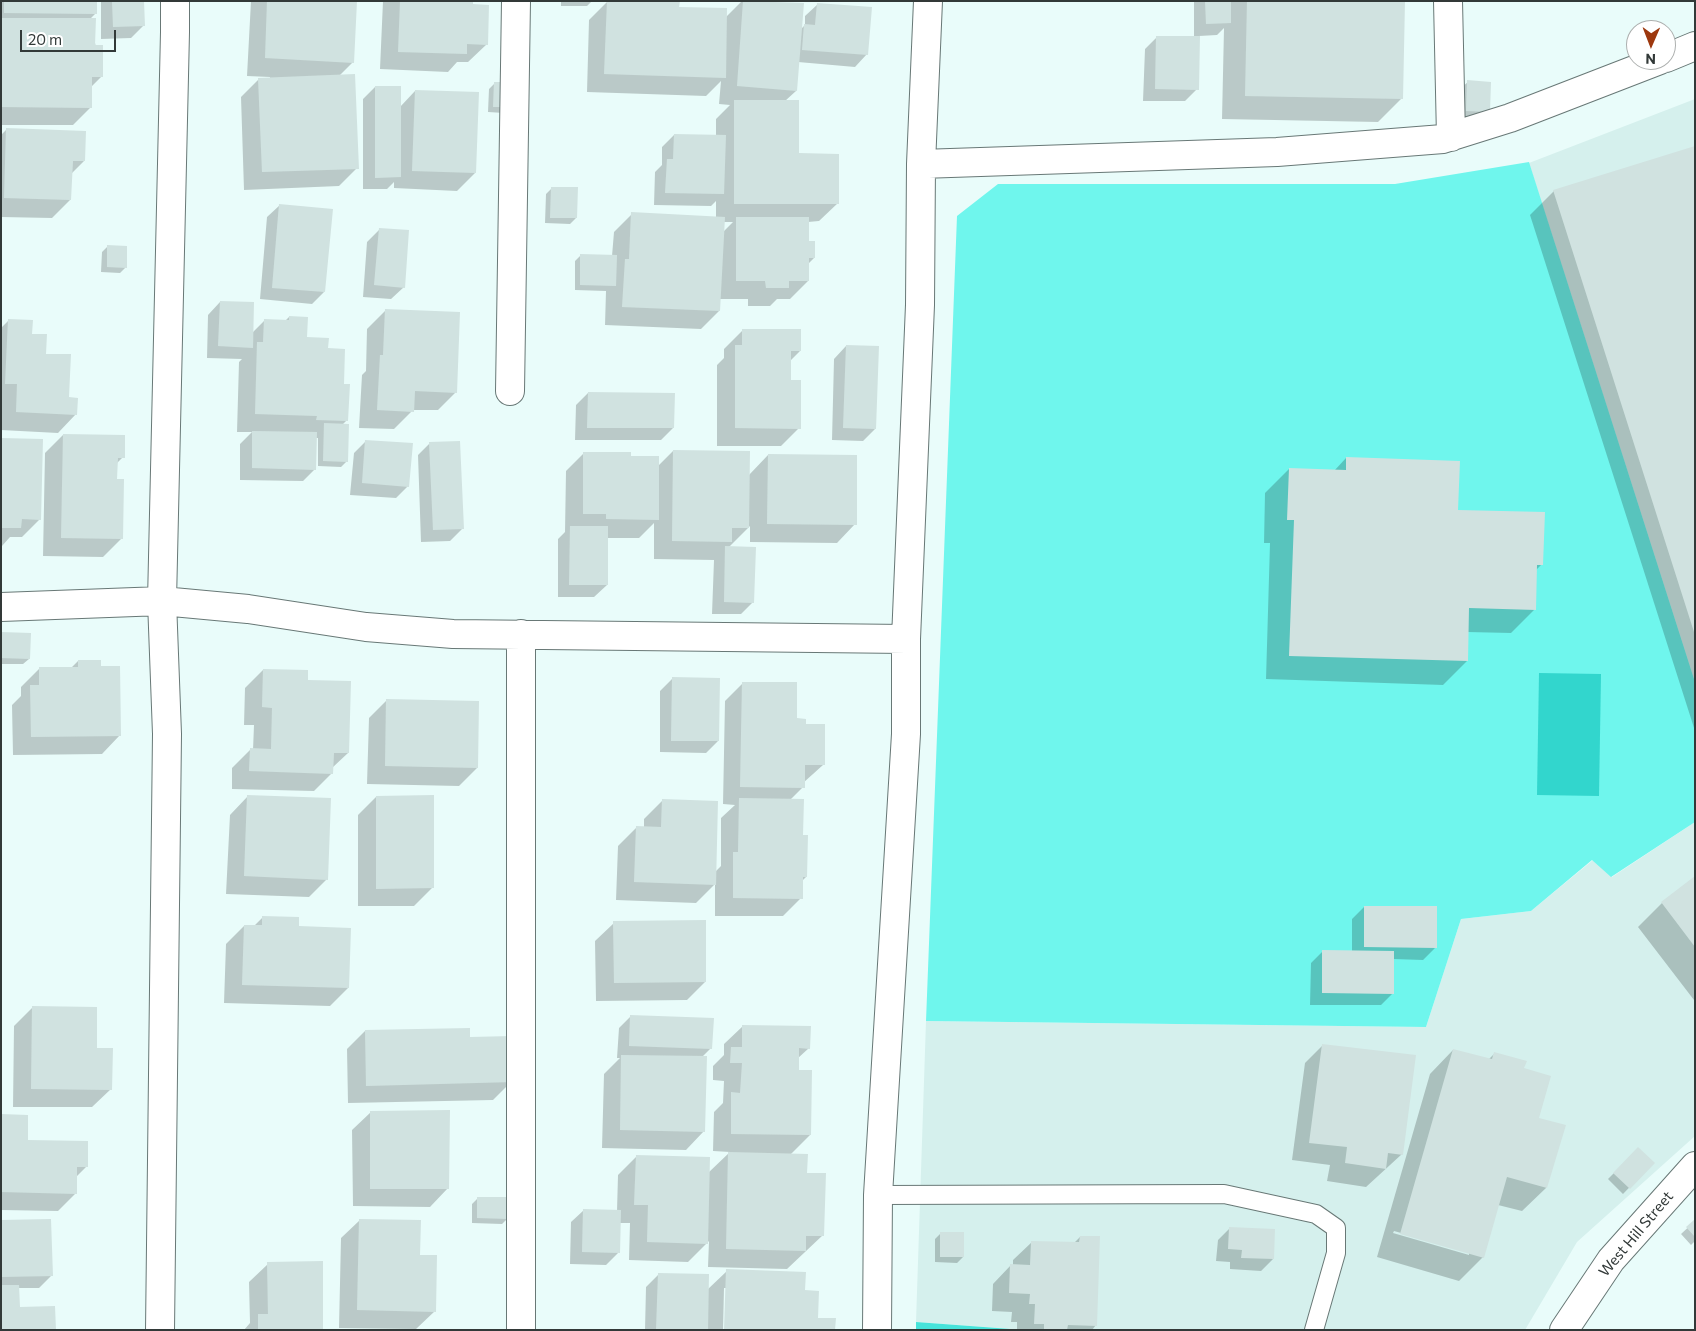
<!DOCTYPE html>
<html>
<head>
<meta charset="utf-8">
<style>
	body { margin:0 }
	#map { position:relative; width:1696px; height:1331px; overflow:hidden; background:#e9fcfa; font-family:Commissioner,sans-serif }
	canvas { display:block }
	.frame { position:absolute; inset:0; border:2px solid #323938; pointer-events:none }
	.north { position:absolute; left:1626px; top:20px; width:50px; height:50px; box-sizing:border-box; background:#fff; border:1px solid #adb0af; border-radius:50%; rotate:181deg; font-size:14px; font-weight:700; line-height:20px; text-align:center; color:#323938 }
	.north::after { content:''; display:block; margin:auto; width:18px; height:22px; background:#9d380e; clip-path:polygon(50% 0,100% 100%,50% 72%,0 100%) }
	.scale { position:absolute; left:20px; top:30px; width:96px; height:22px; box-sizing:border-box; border:2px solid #323938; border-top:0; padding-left:6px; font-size:15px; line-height:18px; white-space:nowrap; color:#323938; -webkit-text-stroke:4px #fff; paint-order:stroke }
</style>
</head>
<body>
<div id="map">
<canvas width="1696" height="1331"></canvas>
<div class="frame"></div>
<div class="north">N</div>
<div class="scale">20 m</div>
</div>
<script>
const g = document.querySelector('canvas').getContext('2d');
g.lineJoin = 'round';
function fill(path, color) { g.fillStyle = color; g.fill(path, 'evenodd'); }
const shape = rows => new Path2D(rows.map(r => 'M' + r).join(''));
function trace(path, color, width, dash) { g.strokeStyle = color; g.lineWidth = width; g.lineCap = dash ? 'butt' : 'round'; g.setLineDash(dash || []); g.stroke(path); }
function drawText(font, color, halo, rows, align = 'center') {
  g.font = font + ' Commissioner,sans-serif'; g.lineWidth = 5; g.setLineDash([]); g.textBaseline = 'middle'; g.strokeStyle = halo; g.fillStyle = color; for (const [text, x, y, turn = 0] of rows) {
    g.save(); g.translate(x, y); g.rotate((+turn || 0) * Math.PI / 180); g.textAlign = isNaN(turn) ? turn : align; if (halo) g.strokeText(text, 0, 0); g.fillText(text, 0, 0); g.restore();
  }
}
fill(shape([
	[1695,99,1695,682,1529,163],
	[1695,822,1695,1136,1577,1242,1525,1330,1024,1330,916,1322,926,1021,1426,1027,1461,919,1531,911,1593,860,1612,877]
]), '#d5f0ed');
fill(shape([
	[1529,162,1695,682,1695,822,1611,877,1592,860,1531,911,1461,919,1426,1027,926,1021,957,216,998,184,1395,184]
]), '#6ff6ed');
fill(shape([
	[916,1322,1024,1330,916,1330]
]), '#46e3da');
fill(shape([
	[1539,673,1601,674,1599,796,1537,795]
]), '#32d6cd');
fill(shape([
	[1,1,96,1,96,13,90,19,102,76,91,87,91,107,73,125,1,125],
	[101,1,143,1,144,25,131,38,101,39],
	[251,1,356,1,353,62,339,76,357,168,339,186,244,190,241,97,259,79,270,79,270,77,247,76],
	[383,1,472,1,487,44,468,62,457,62,448,72,380,69],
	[561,1,592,1,587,6,561,6],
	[742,1,802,4,801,29,805,25,805,16,818,4,867,54,855,67,798,62,796,91,785,101,798,155,838,203,819,221,808,222,807,242,814,258,808,264,808,281,790,299,777,299,770,306,748,306,748,299,720,299,719,311,701,329,605,325,606,291,575,290,575,261,581,255,612,256,614,232,632,214,716,218,716,201,711,206,654,205,655,172,662,165,662,147,674,135,716,136,716,119,730,105,719,104,721,81,706,96,587,92,589,20,607,2,678,8,726,17],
	[723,222,733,222,723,232],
	[1194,1,1404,1,1402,98,1378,122,1222,119,1224,28,1217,35,1199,36,1197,89,1185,101,1143,101,1145,49,1157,37,1194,37],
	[1468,82,1488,112,1483,118,1460,117,1462,87],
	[495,83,504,113,488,112,489,89],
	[375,87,400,107,415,91,475,173,457,191,394,188,394,182,387,189,363,189,363,99],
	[6,130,84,161,71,174,70,200,52,218,1,217,1,135],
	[1695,147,1695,731,1530,215,1554,191],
	[552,188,576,218,570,224,545,223,546,194],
	[280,205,324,292,312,304,260,299,267,217],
	[379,230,404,287,391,299,363,297,367,242],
	[108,246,126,267,120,273,101,272,102,252],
	[220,302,252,333,264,321,285,321,289,317,306,338,327,350,342,386,347,420,342,425,347,461,341,467,318,466,318,438,316,438,315,469,303,481,240,480,240,444,252,432,237,432,239,362,242,359,207,358,208,315],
	[385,311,456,392,438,410,413,410,394,429,359,428,362,375,366,371,367,329],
	[8,321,31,335,45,355,76,414,58,433,1,430,1,328],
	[742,331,800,351,790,361,790,381,799,428,781,446,717,446,717,365,724,358,724,349],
	[846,346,875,429,863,441,832,440,834,359],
	[588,393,673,428,661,440,575,440,576,405],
	[63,435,123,457,116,464,116,480,121,539,103,557,43,556,45,453],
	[1,440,40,519,22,537,10,537,2,546],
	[366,441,408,486,396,498,350,495,354,453],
	[430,443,462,529,450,541,421,542,418,455],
	[673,451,749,475,768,455,855,524,837,543,750,542,750,526,729,547,753,602,741,614,712,614,714,560,654,559,654,523,639,538,607,538,607,585,594,597,558,597,558,539,565,532,566,471,584,453,630,458,658,466],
	[1346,458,1457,511,1542,564,1536,570,1535,609,1511,633,1467,632,1467,661,1443,685,1266,679,1270,543,1264,543,1265,493,1289,469,1334,471],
	[1,633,29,659,23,664,1,664],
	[78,661,120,735,102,754,13,755,12,705,21,696,21,687,39,669,71,668],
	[263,670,306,681,348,753,332,768,332,773,314,791,232,789,232,768,250,750,253,750,254,725,244,725,245,688],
	[672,679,718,741,706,753,660,752,660,691],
	[743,683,804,726,823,765,803,783,803,787,790,800,802,836,806,877,802,881,801,898,783,916,715,916,715,884,696,903,616,900,618,846,636,828,644,828,644,819,663,800,715,872,721,866,721,818,735,805,723,804,725,701],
	[387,700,477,768,459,786,367,784,369,718],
	[248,796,327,879,309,897,226,894,230,815],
	[376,797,433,887,414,906,358,906,358,815],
	[1695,878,1695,999,1694,1000,1638,927,1662,903],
	[1364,907,1435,948,1423,960,1393,959,1393,993,1381,1005,1310,1005,1311,963,1323,951,1352,951,1352,919],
	[263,917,298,927,348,988,330,1006,224,1003,226,944,244,926,254,926],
	[614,923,705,982,687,1000,596,1001,595,941],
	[33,1007,95,1049,111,1089,92,1107,13,1107,14,1026],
	[631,1016,711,1048,702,1057,704,1131,686,1150,602,1148,604,1074,620,1058,617,1058,619,1028],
	[743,1026,809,1048,797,1059,797,1071,810,1135,791,1154,806,1174,823,1235,787,1269,708,1267,709,1241,688,1262,629,1260,630,1223,619,1223,618,1253,606,1265,570,1264,571,1222,584,1210,617,1211,618,1175,636,1157,708,1173,730,1152,713,1151,714,1112,723,1103,724,1081,713,1080,713,1066,724,1055,724,1044],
	[365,1031,469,1038,511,1082,493,1100,348,1103,347,1049],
	[1323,1045,1402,1154,1366,1187,1327,1181,1330,1165,1292,1160,1305,1063],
	[1453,1050,1488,1060,1495,1053,1523,1069,1537,1119,1546,1188,1522,1211,1498,1205,1483,1257,1459,1281,1377,1257,1430,1074],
	[1394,1231,1469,1252,1469,1255,1393,1233],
	[371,1112,448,1188,430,1207,353,1206,352,1130],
	[1,1116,26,1142,86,1167,76,1177,76,1193,58,1211,1,1210],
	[1638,1149,1653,1163,1623,1194,1608,1179],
	[477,1199,508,1218,502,1224,472,1223,472,1204],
	[360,1220,419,1256,435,1311,416,1329,339,1328,341,1238],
	[1,1221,51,1276,39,1288,18,1288,19,1308,1,1330],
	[1695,1221,1695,1241,1691,1245,1681,1234],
	[1230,1228,1273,1259,1261,1271,1230,1269,1230,1262,1216,1261,1218,1240],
	[941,1233,963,1257,957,1263,935,1262,935,1239],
	[1080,1237,1096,1325,1092,1330,1017,1330,1017,1322,1011,1322,1012,1312,992,1311,993,1284,1011,1265,1013,1266,1013,1260,1032,1242,1074,1243],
	[268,1264,322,1330,244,1330,250,1323,249,1282],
	[727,1271,804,1292,817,1319,834,1330,727,1288,724,1288,723,1330,645,1330,646,1287,658,1275,707,1290]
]), '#0003');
fill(shape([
	[4,1,97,1,97,14,4,13],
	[112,1,144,1,145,26,113,27],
	[267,1,357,1,354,63,265,58],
	[400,1,473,1,473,4,489,5,488,45,467,44,467,54,398,52],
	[607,1,680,1,679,7,727,8,726,78,604,74],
	[743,1,804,3,797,91,737,86],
	[1205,1,1231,1,1231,23,1206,24],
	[1247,1,1405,1,1403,99,1245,96],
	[817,3,872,7,868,55,802,50,804,24,815,25],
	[1,18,96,18,95,45,103,45,103,77,92,77,92,108,1,107],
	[1156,36,1200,36,1199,90,1155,89],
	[355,74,359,169,262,172,258,78],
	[1467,80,1491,82,1490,112,1466,111],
	[494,82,512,82,511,107,493,107],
	[375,86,401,86,401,177,375,178],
	[415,90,479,92,476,173,412,171],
	[734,100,799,100,799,153,839,154,839,204,734,204],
	[6,128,86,131,85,161,73,161,71,200,4,198],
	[674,134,726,135,724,194,665,193,667,159,673,159],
	[1695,146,1695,632,1694,632,1553,190],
	[551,187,578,187,577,218,550,218],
	[279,204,333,209,325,292,272,288],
	[631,212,725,217,720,311,622,307,625,259,629,259],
	[736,217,809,217,809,241,815,241,815,258,809,258,809,281,789,281,789,288,766,288,765,281,736,281],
	[379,228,409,230,405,288,374,285],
	[107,245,127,246,127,268,107,267],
	[580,254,617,255,616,286,580,285],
	[220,301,254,302,253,348,218,346],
	[385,309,460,312,457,393,415,391,414,412,377,410,380,355,383,355],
	[289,316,308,317,307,337,329,338,328,348,345,349,344,384,350,384,348,421,316,420,317,416,255,414,257,342,263,342,264,319,289,320],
	[8,319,33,320,32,334,47,334,46,354,71,354,69,397,78,398,77,415,16,412,17,384,5,384],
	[742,329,801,329,801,351,791,351,791,380,801,380,801,429,735,428,735,345,742,345],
	[846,345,879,346,876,429,843,428],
	[588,392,675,393,674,428,587,428],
	[324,423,349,424,348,462,323,461],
	[252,431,317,432,316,470,252,468],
	[63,434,125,435,125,458,118,458,117,479,124,479,123,539,61,538],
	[1,438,43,439,41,520,22,519,21,528,1,528],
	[365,440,413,443,409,487,362,483],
	[460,441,464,529,433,530,429,442],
	[673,450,750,451,749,528,732,528,732,542,672,541],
	[583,452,631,452,631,456,659,456,659,520,606,519,606,514,583,514],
	[768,454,857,455,857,525,767,524],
	[1346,457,1460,461,1458,510,1545,512,1543,565,1537,565,1536,610,1469,608,1468,661,1289,656,1294,520,1287,520,1289,468,1346,470],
	[570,526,608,526,608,585,569,585],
	[725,546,756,547,754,603,724,602],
	[1,632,31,633,30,659,1,658],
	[78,660,101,660,101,666,120,666,121,736,31,737,30,685,39,685,39,667,78,667],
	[263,669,308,670,308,680,351,681,349,753,334,753,333,774,249,771,250,748,271,749,272,708,262,707],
	[672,677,720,678,719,741,671,741],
	[742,682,797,682,797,718,806,719,806,724,825,724,825,765,805,765,805,788,740,787],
	[386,699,479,701,478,768,385,766],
	[247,795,331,798,328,880,244,876],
	[434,795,434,888,376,889,376,796],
	[739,798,804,799,803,835,808,835,807,877,803,877,803,899,733,898,733,852,738,852],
	[662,799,718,801,716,885,634,882,636,826,661,827],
	[1695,876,1695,947,1661,902],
	[1364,906,1437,906,1437,948,1364,947],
	[262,916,299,917,299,926,351,928,349,988,242,985,244,925,262,925],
	[706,920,706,982,614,983,613,921],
	[1322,950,1394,951,1394,994,1322,993],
	[32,1006,97,1007,97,1048,113,1048,112,1090,31,1089],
	[630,1015,714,1018,712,1049,629,1046],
	[742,1025,811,1026,810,1049,799,1048,799,1070,812,1070,811,1135,731,1134,731,1092,740,1093,742,1063,730,1063,731,1047,742,1047],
	[470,1028,470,1037,512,1036,513,1082,366,1086,365,1030],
	[1322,1044,1416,1055,1403,1155,1388,1153,1386,1169,1345,1163,1347,1147,1309,1143],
	[1453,1049,1492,1059,1494,1052,1527,1061,1524,1068,1551,1076,1539,1118,1566,1125,1547,1188,1507,1177,1484,1258,1400,1234],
	[621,1055,707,1056,705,1132,620,1130],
	[450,1110,449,1189,370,1189,370,1111],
	[1,1114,28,1115,28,1140,88,1141,88,1167,77,1167,77,1194,1,1192],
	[1638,1147,1655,1163,1630,1189,1613,1173],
	[728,1152,808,1154,807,1173,826,1173,824,1236,806,1236,806,1251,726,1249],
	[636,1155,710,1157,708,1244,647,1242,648,1205,634,1205],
	[477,1197,509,1197,509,1219,477,1218],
	[583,1209,621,1210,620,1253,582,1252],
	[51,1219,53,1276,1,1277,1,1220],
	[359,1219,421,1220,420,1255,437,1255,436,1312,357,1310],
	[1695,1219,1695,1237,1686,1227],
	[1229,1227,1275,1229,1274,1259,1241,1258,1242,1250,1228,1249],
	[940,1232,964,1232,964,1257,940,1257],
	[1080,1236,1100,1236,1097,1326,1068,1325,1067,1330,1044,1330,1044,1324,1034,1324,1035,1304,1029,1304,1030,1294,1009,1293,1010,1264,1030,1265,1031,1241,1079,1242],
	[323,1261,323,1330,258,1330,258,1314,268,1314,267,1262],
	[726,1269,806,1272,805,1290,819,1291,818,1318,836,1318,835,1330,724,1330],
	[658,1273,709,1274,708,1330,656,1330],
	[1,1285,19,1285,20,1307,55,1306,56,1330,1,1330]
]), '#d0e2e0');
const lane = shape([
	[878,1195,1224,1194,1316,1214,1336,1228,1336,1253,1314,1330]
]);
const street = shape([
	[1448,1,1451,137],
	[1666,58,1695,46],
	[921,164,1277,152,1443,139,1510,118,1660,60],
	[510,391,516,1],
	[1,607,162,601,248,609,366,627,453,634,906,639],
	[160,1330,167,734,162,601,175,32,175,1],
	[521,1330,521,634],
	[877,1330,878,1195,906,734,906,639,920,305,921,164,928,1],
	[1564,1330,1611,1260,1695,1166]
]);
trace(lane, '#687876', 20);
trace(street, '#687876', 30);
trace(lane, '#fff', 18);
trace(street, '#fff', 28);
drawText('15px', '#323938', '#fff', [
	["West Hill Street",1636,1234,-50]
]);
</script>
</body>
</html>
